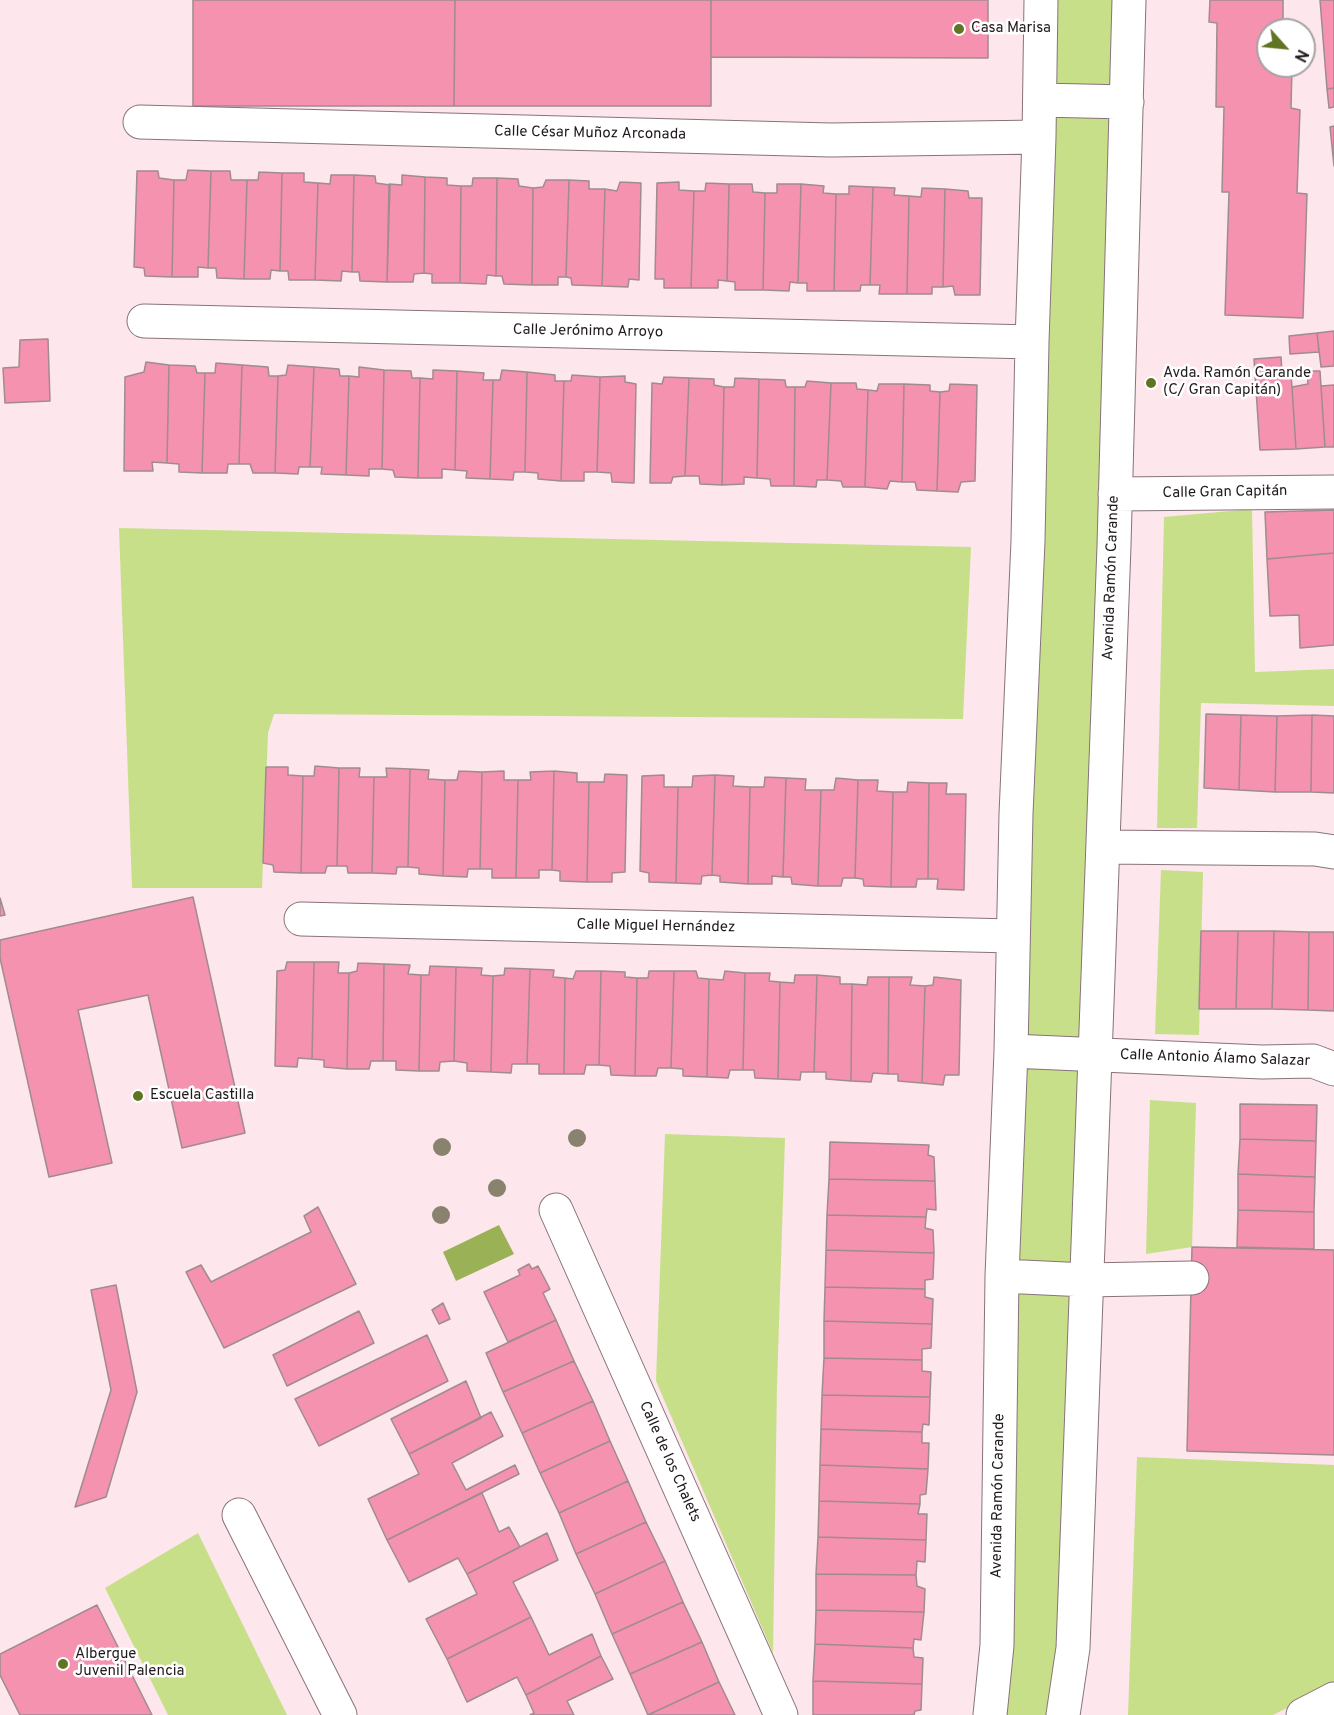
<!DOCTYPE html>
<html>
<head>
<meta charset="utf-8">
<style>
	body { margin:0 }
	#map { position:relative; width:1334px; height:1715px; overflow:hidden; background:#fde6ec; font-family:Overpass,sans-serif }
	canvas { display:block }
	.north { position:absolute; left:1256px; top:18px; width:60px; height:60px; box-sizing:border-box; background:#fff; border:2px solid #a6a3a4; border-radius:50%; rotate:117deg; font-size:16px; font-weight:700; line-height:24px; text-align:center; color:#211a1c }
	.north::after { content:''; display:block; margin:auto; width:21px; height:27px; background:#617422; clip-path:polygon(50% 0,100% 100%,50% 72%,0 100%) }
</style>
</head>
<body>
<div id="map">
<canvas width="1334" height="1715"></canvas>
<div class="north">N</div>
</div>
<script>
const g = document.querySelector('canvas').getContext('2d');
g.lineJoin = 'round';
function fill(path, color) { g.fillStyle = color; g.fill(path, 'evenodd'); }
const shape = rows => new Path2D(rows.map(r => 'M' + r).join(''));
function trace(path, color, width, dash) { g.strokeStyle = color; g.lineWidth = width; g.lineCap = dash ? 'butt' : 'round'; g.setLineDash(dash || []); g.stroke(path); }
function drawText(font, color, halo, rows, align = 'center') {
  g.font = font + ' Overpass,sans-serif'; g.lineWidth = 5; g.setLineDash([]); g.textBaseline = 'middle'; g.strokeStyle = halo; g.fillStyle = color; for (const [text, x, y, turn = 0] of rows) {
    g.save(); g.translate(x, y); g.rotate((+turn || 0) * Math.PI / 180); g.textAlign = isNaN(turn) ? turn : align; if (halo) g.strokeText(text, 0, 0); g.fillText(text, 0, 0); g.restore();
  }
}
fill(shape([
	[1041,0,1129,0,1063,1715,990,1715],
	[1252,509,1255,672,1334,669,1334,706,1201,703,1197,828,1157,828,1164,517],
	[119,528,971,547,963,719,274,714,268,733,262,888,132,888],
	[1161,870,1203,872,1199,1035,1155,1034],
	[1150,1100,1196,1103,1192,1247,1146,1254],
	[665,1134,785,1138,777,1385,773,1653,656,1381],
	[1137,1457,1334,1465,1334,1684,1273,1715,1128,1715],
	[198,1533,287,1715,168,1715,105,1588]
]), '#c8df8a');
fill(shape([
	[499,1225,514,1254,456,1281,443,1252]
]), '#9ab255');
const building = shape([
	[193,0,455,0,454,106,193,106,193,0],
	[455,0,711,0,711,106,454,106,455,0],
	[711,0,988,0,988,58,711,57,711,0],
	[1210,0,1283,0,1283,24,1294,25,1294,30,1268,30,1268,66,1292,66,1291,108,1300,110,1297,193,1307,194,1303,318,1225,315,1229,192,1222,192,1224,107,1216,107,1217,23,1209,22,1210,0],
	[1320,0,1334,0,1334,88,1327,89,1320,0],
	[1334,88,1334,107,1329,108,1327,89,1334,88],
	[1334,126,1334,166,1330,127,1334,126],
	[188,170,211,171,208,268,198,267,198,277,172,277,174,180,186,180,188,170],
	[137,171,158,171,159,178,174,180,172,277,145,276,144,268,134,267,137,171],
	[211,171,230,171,231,180,247,180,244,279,217,278,216,268,208,268,211,171],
	[259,172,282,173,280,271,271,270,270,279,244,279,247,180,258,180,259,172],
	[282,173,304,173,304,182,318,183,315,280,289,280,288,271,280,271,282,173],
	[331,175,354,175,352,272,342,271,341,281,315,280,318,183,330,184,331,175],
	[354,175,375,176,376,183,390,185,387,282,360,281,359,272,352,272,354,175],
	[402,175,425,177,424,273,414,274,413,282,387,282,389,184,402,185,402,175],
	[425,177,447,178,447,185,461,186,460,283,432,283,432,274,424,273,425,177],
	[473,178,497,178,496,276,487,275,486,284,460,283,461,186,472,186,473,178],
	[497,178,518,179,519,186,533,188,532,285,504,284,502,276,496,276,497,178],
	[546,180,569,180,566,277,558,277,558,285,532,285,533,188,543,187,546,180],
	[569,180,589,181,589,189,605,189,602,286,572,285,571,278,566,277,569,180],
	[620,182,641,183,639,280,629,279,628,287,602,286,605,189,617,191,620,182],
	[679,182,679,190,694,191,691,288,664,288,664,279,655,279,657,183,679,182],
	[706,183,729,184,727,281,718,280,718,288,691,288,694,191,705,191,706,183],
	[729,184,752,184,753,192,765,193,763,290,735,290,735,282,727,281,729,184],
	[777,184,801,184,798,283,790,282,789,291,763,290,765,193,777,193,777,184],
	[801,184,824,186,823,193,836,194,834,291,807,291,807,283,798,283,801,184],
	[849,186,873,187,870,285,861,285,860,291,834,291,836,194,849,194,849,186],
	[873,187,895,188,894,195,909,196,907,294,879,294,880,285,870,285,873,187],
	[922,188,945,189,943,287,932,287,932,294,907,294,909,196,921,197,922,188],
	[945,189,968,191,969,198,982,198,980,295,955,295,953,286,943,287,945,189],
	[1334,331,1334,366,1321,367,1317,333,1334,331],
	[1317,333,1319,352,1290,354,1289,336,1317,333],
	[48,339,50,401,5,403,3,368,19,367,20,340,48,339],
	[1281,357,1282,373,1291,373,1296,449,1260,450,1254,359,1281,357],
	[146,362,169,365,167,463,152,462,153,471,124,471,125,377,144,372,146,362],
	[216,363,242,365,239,464,228,464,227,473,202,473,205,373,215,373,216,363],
	[169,365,195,366,197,373,205,373,202,473,179,472,179,464,167,463,169,365],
	[242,365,268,367,269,376,278,376,275,473,253,473,250,464,239,464,242,365],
	[288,365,314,367,310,467,299,467,298,474,275,473,278,376,286,375,288,365],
	[314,367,339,369,340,376,349,376,346,475,321,474,322,467,310,467,314,367],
	[359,367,384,370,382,469,369,469,369,476,346,475,349,376,359,377,359,367],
	[384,370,411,371,412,378,420,378,418,478,395,477,393,470,382,469,384,370],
	[433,370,457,371,455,470,442,469,442,478,418,478,420,378,433,379,433,370],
	[502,370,527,372,525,472,514,472,513,480,490,479,493,380,500,380,502,370],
	[457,371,484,373,483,380,493,380,490,479,466,478,467,471,455,470,457,371],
	[1307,371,1320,371,1325,447,1296,449,1292,387,1308,384,1307,371],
	[527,372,555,375,555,381,564,381,561,481,538,479,538,473,525,472,527,372],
	[572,375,600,377,597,472,584,472,584,481,561,481,564,381,571,381,572,375],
	[625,376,625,382,636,384,634,483,612,482,611,473,597,472,600,377,625,376],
	[664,377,689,378,685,476,673,477,671,483,650,483,652,383,662,384,664,377],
	[689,378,714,379,714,385,724,387,722,485,700,484,699,476,685,476,689,378],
	[735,378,759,379,757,478,744,477,744,484,722,485,724,387,734,387,735,378],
	[759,379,785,380,786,387,795,387,794,486,771,486,770,479,757,478,759,379],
	[807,381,831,383,827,480,817,480,816,487,794,486,795,387,805,387,807,381],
	[831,383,856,383,857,389,868,390,865,487,843,487,841,481,827,480,831,383],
	[879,384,904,384,902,482,890,481,887,489,865,487,868,390,877,391,879,384],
	[904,384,930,385,930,391,940,392,937,491,917,490,915,482,902,482,904,384],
	[950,384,977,385,975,481,961,482,958,492,937,491,940,392,949,391,950,384],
	[1334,385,1334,447,1325,447,1321,386,1334,385],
	[1334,510,1334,553,1267,559,1265,512,1334,510],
	[1334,553,1334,645,1300,648,1299,615,1270,616,1267,559,1334,553],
	[1206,714,1241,715,1239,790,1204,788,1206,714],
	[1241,715,1277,716,1275,792,1239,790,1241,715],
	[1312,715,1334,716,1334,793,1311,792,1312,715],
	[1312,715,1311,792,1275,792,1277,716,1312,715],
	[315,766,339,768,337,866,327,866,325,873,301,873,303,776,314,776,315,766],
	[266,767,288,767,288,775,303,776,301,873,274,872,273,865,263,863,266,767],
	[339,768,360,768,359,777,374,777,372,873,348,873,347,866,337,866,339,768],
	[386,768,410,769,408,867,397,867,396,874,372,873,374,777,387,777,386,768],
	[410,769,429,770,428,779,445,780,443,876,419,874,419,868,408,867,410,769],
	[459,771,482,772,480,869,468,869,467,877,443,876,445,780,457,780,459,771],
	[504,771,504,780,518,780,516,878,492,878,492,869,480,869,482,772,504,771],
	[554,771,577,773,577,782,589,782,587,882,560,881,560,871,552,870,554,771],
	[554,771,552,870,539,870,539,878,516,878,518,780,531,780,530,772,554,771],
	[605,774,627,775,625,872,612,873,612,882,587,882,589,782,604,782,605,774],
	[664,775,664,787,678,787,676,883,649,882,649,873,640,871,642,776,664,775],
	[715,775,734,776,733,786,750,787,748,884,720,882,720,876,712,875,715,775],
	[715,775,712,875,702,876,701,884,676,883,678,787,692,787,693,776,715,775],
	[765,777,786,778,783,877,772,876,772,884,748,884,750,787,764,787,765,777],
	[786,778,806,779,805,790,821,790,818,886,792,884,791,877,783,877,786,778],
	[836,778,858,780,855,878,843,878,841,886,818,886,821,790,834,790,836,778],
	[858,780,878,780,877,791,893,792,891,887,864,886,863,879,855,878,858,780],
	[908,782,929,783,928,879,917,879,916,887,891,887,893,792,907,792,908,782],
	[929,783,947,783,946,794,966,794,964,890,937,889,938,879,928,879,929,783],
	[193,897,245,1133,182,1148,148,995,78,1010,112,1163,49,1177,0,958,0,940,193,897],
	[0,898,5,915,0,916,0,898],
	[1201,931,1238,931,1236,1009,1199,1009,1201,931],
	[1238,931,1274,931,1272,1009,1236,1009,1238,931],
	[1274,931,1309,932,1308,1010,1272,1009,1274,931],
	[1309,932,1334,932,1334,1011,1308,1010,1309,932],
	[287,962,314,962,312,1059,298,1058,297,1067,275,1066,277,971,285,970,287,962],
	[314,962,339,962,338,973,349,973,347,1069,324,1067,324,1060,312,1059,314,962],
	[358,963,384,964,383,1061,371,1061,369,1069,347,1069,349,973,357,971,358,963],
	[384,964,410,965,408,974,421,975,419,1071,396,1070,396,1061,383,1061,384,964],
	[430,966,456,967,454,1061,440,1062,439,1071,419,1071,421,975,429,975,430,966],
	[456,967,482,968,481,975,493,976,491,1072,467,1071,467,1063,454,1061,456,967],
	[505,968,530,969,527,1064,512,1064,511,1073,491,1072,493,976,504,975,505,968],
	[530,969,554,970,553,977,565,978,564,1074,539,1074,539,1064,527,1064,530,969],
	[576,971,601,971,599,1065,586,1065,584,1074,564,1074,565,978,573,979,576,971],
	[601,971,625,972,625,977,637,978,635,1076,611,1075,610,1066,599,1065,601,971],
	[649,971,674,971,671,1068,658,1068,656,1076,635,1076,637,978,648,978,649,971],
	[674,971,696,971,698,978,709,979,707,1077,683,1076,683,1069,671,1068,674,971],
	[725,971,745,973,743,1070,730,1070,728,1078,707,1077,709,979,723,980,725,971],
	[745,973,770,973,769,981,780,982,778,1079,755,1078,754,1070,743,1070,745,973],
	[795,975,817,975,814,1072,801,1072,800,1080,778,1079,780,982,794,983,795,975],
	[817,975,840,977,840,984,852,984,851,1081,826,1079,826,1072,814,1072,817,975],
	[868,977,889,977,888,1074,873,1073,871,1082,851,1081,852,984,867,985,868,977],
	[889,977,912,977,910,985,925,986,922,1083,898,1081,898,1074,888,1074,889,977],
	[934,977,961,980,959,1075,945,1075,943,1085,922,1083,925,986,933,985,934,977],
	[1240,1104,1317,1105,1316,1141,1240,1139,1240,1104],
	[1240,1139,1316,1141,1315,1177,1238,1174,1240,1139],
	[830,1142,929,1145,928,1155,934,1157,935,1181,829,1179,830,1142],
	[1238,1174,1315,1177,1314,1212,1238,1210,1238,1174],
	[829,1179,935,1181,936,1210,927,1209,926,1217,827,1215,829,1179],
	[318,1207,356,1284,224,1348,186,1272,201,1265,211,1282,311,1232,304,1216,318,1207],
	[1238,1210,1314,1212,1314,1249,1237,1247,1238,1210],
	[827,1215,926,1217,925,1228,933,1230,934,1253,826,1250,827,1215],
	[1192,1247,1334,1250,1334,1455,1187,1451,1192,1247],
	[826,1250,934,1253,933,1279,925,1280,925,1289,825,1287,826,1250],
	[529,1264,532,1269,538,1266,550,1289,543,1293,556,1320,508,1342,484,1292,520,1275,518,1270,529,1264],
	[116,1285,137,1392,106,1497,75,1507,111,1390,91,1290,116,1285],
	[825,1287,925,1289,925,1297,933,1299,932,1324,824,1321,825,1287],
	[443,1303,450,1319,439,1324,432,1310,443,1303],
	[359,1311,374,1343,287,1386,273,1355,359,1311],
	[556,1320,574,1361,503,1392,486,1353,556,1320],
	[824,1321,932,1324,931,1348,922,1349,922,1360,824,1358,824,1321],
	[427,1335,448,1381,319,1446,295,1399,427,1335],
	[824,1358,922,1360,922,1371,931,1372,930,1397,822,1395,824,1358],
	[574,1361,593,1401,522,1433,503,1392,574,1361],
	[466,1381,481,1418,409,1454,391,1419,466,1381],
	[822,1395,930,1397,929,1425,923,1424,922,1432,821,1429,822,1395],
	[593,1401,610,1441,540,1473,522,1433,593,1401],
	[491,1412,503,1436,452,1463,466,1490,515,1465,519,1474,387,1540,368,1499,419,1474,409,1454,491,1412],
	[821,1429,922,1432,922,1443,929,1443,928,1469,820,1465,821,1429],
	[610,1441,628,1481,559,1513,540,1473,610,1441],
	[820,1465,928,1469,926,1494,920,1495,920,1504,819,1501,820,1465],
	[628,1481,646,1522,576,1554,559,1513,628,1481],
	[482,1493,499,1532,509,1527,520,1547,467,1574,458,1558,409,1582,387,1540,482,1493],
	[819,1501,920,1504,918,1514,927,1514,926,1540,818,1537,819,1501],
	[646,1522,665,1561,595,1594,576,1554,646,1522],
	[547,1533,558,1560,513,1582,531,1617,447,1659,426,1619,477,1594,467,1574,547,1533],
	[818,1537,926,1540,925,1562,917,1561,916,1575,816,1574,818,1537],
	[665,1561,683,1602,612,1634,595,1594,665,1561],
	[816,1574,916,1575,917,1586,925,1589,924,1612,816,1610,816,1574],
	[683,1602,702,1642,630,1674,612,1634,683,1602],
	[97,1605,152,1715,20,1715,0,1675,0,1654,97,1605],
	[816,1610,924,1612,921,1640,914,1639,913,1648,815,1644,816,1610],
	[531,1617,549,1655,592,1634,601,1656,526,1695,517,1677,467,1702,447,1659,531,1617],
	[702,1642,719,1682,648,1715,630,1674,702,1642],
	[815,1644,913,1648,914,1657,923,1658,922,1684,813,1681,815,1644],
	[601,1656,613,1679,567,1701,574,1715,530,1715,534,1713,526,1695,601,1656],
	[813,1681,922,1684,921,1710,915,1711,914,1715,813,1715,813,1681],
	[719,1682,735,1715,648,1715,719,1682]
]);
fill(building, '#f492b0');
trace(building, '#a08b91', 1.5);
const minor = shape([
	[1040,100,1127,102],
	[140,122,831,140,1039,137],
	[144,321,1032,342],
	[1115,494,1334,492],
	[1103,847,1315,849,1334,852],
	[301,919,1012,936],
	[1011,1051,1262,1062,1313,1061,1334,1069],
	[556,1210,781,1715],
	[1002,1276,1086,1280,1192,1278],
	[239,1515,340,1715],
	[990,1715,997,1645,1002,1276,1011,1051,1016,814,1028,541,1032,342,1039,137,1041,0],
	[1063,1715,1073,1648,1114,546,1129,0]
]);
const primary = shape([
	[1303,1715,1334,1699]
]);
trace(minor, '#877379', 35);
trace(primary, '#877379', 35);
trace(minor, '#fff', 33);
trace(primary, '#fff', 33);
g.fillStyle = '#88826f';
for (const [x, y] of [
	[577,1138],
	[442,1147],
	[497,1188],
	[441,1215]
]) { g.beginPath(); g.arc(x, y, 9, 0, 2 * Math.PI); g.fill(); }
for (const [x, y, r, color] of [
	[959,29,6,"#617422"],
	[1151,383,6,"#617422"],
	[138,1096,6,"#617422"],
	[63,1664,6,"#617422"]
]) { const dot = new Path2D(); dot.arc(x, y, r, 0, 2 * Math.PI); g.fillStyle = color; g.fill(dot); trace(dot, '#fff', 2); }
drawText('15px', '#211a1c', '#fff', [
	["Casa Marisa",971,29],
	["Avda. Ramón Carande",1163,374],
	["(C/ Gran Capitán)",1163,391],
	["Escuela Castilla",150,1096],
	["Albergue",75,1655],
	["Juvenil Palencia",75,1672]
], 'left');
drawText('15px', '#211a1c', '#fff', [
	["Calle César Muñoz Arconada",590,134,1],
	["Calle Jerónimo Arroyo",588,332,1],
	["Calle Gran Capitán",1225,493,-1],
	["Avenida Ramón Carande",1112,578,-88],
	["Calle Miguel Hernández",656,927,1],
	["Calle Antonio Álamo Salazar",1215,1059,2],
	["Calle de los Chalets",669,1462,66],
	["Avenida Ramón Carande",999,1496,-89]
]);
</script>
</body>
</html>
